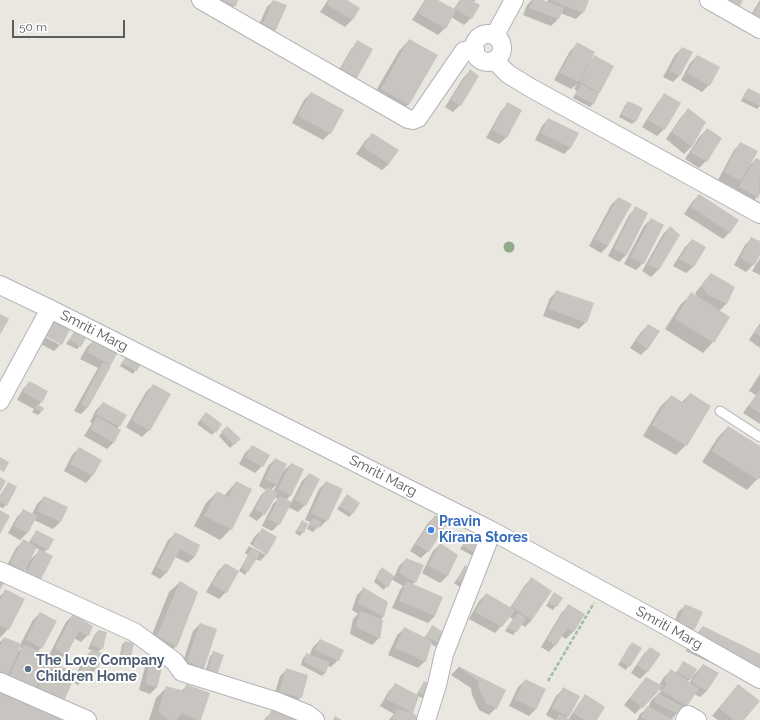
<!DOCTYPE html>
<html>
<head>
<meta charset="utf-8">
<style>
	body { margin:0 }
	#map { position:relative; width:760px; height:720px; overflow:hidden; background:#eae7e1; font-family:Raleway,sans-serif }
	canvas { display:block }
	.scale { position:absolute; left:12px; top:20px; width:113px; height:18px; box-sizing:border-box; border:2px solid #595d60; border-top:0; padding-left:5px; font-size:12px; line-height:14px; white-space:nowrap; color:#595d60; -webkit-text-stroke:3px #fff; paint-order:stroke }
</style>
</head>
<body>
<div id="map">
<canvas width="760" height="720"></canvas>
<div class="scale">50 m</div>
</div>
<script>
const g = document.querySelector('canvas').getContext('2d');
g.lineJoin = 'round';
function fill(path, color) { g.fillStyle = color; g.fill(path, 'evenodd'); }
const shape = rows => new Path2D(rows.map(r => 'M' + r).join(''));
function trace(path, color, width, dash) { g.strokeStyle = color; g.lineWidth = width; g.lineCap = dash ? 'butt' : 'round'; g.setLineDash(dash || []); g.stroke(path); }
function drawText(font, color, halo, rows, align = 'center') {
  g.font = font + ' Raleway,sans-serif'; g.lineWidth = 4; g.setLineDash([]); g.textBaseline = 'middle'; g.strokeStyle = halo; g.fillStyle = color; for (const [text, x, y, turn = 0] of rows) {
    g.save(); g.translate(x, y); g.rotate((+turn || 0) * Math.PI / 180); g.textAlign = isNaN(turn) ? turn : align; if (halo) g.strokeText(text, 0, 0); g.fillText(text, 0, 0); g.restore();
  }
}
fill(shape([
	[194,0,237,0,235,5,228,12],
	[274,0,276,29,269,36,256,31,267,7],
	[328,0,345,0,359,8,352,20,345,27,320,12],
	[425,0,436,0,453,10,460,0,476,0,473,2,471,18,464,25,451,17,445,28,438,35,412,20],
	[532,0,540,0,547,3,548,0,588,0,583,12,576,19,560,13,558,19,551,26,523,15,527,5],
	[760,0,760,33,745,24],
	[409,40,409,104,398,114,371,99,399,51],
	[358,42,356,77,349,84,335,77,351,49],
	[577,44,589,62,595,56,613,66,593,104,590,107,573,98,577,91,574,89,577,84,571,89,554,80,570,51],
	[682,48,680,75,673,82,663,77,675,55],
	[697,56,709,85,702,92,681,80,690,63],
	[470,71,460,105,453,112,445,107,463,78],
	[748,89,760,95,760,106,757,109,741,101,745,93],
	[311,93,330,133,323,140,292,123,304,100],
	[665,95,664,129,657,136,642,127,658,102],
	[628,102,635,121,632,124,619,117,625,105],
	[508,104,506,138,499,144,486,138,501,111],
	[688,110,705,122,691,147,684,154,666,139,681,117],
	[548,119,571,147,564,154,535,140,542,126],
	[707,129,706,161,699,168,685,159,700,136],
	[372,134,389,164,382,170,356,154,365,141],
	[741,143,749,166,756,159,760,162,760,194,751,204,733,194,736,189,718,180,734,150],
	[699,195,730,232,723,239,684,214,692,202],
	[618,198,608,246,601,253,589,246,611,205],
	[636,208,626,255,619,262,608,256,629,215],
	[651,219,643,263,636,270,624,264,644,226],
	[670,227,678,236,658,270,651,277,642,271,663,234],
	[752,238,760,242,760,253,753,265,746,272,734,265,745,245],
	[692,240,705,248,693,267,686,273,673,266,685,247],
	[760,258,760,275,752,271],
	[711,274,734,288,726,304,719,311,713,342,703,353,665,329,681,304,692,294,698,298,695,293],
	[557,291,586,322,579,329,543,316,550,298],
	[760,323,760,348,749,340],
	[648,325,648,348,641,355,630,348,641,332],
	[75,331,80,346,77,349,66,344],
	[43,336,60,345,60,343,61,344,54,351,39,343],
	[94,340,110,364,88,407,81,414,74,411,98,368,80,359,87,347],
	[127,355,141,363,133,374,120,366],
	[760,374,760,424,743,413,756,395,749,391],
	[30,382,41,402,38,406,41,412,38,415,32,412,34,409,17,400,23,389],
	[153,385,149,430,142,437,126,427,146,392],
	[690,394,686,445,676,455,643,436,660,407,671,396,682,402],
	[103,403,126,415,117,429,114,442,107,449,84,436,92,423,90,422,96,410],
	[203,416,221,425,212,435,197,424],
	[227,427,239,439,230,448,219,436],
	[728,427,760,447,760,476,747,490,702,462,718,437],
	[252,446,262,466,255,473,239,464,245,453],
	[79,448,101,460,92,476,86,483,64,471,72,455],
	[275,459,282,472,291,464,291,495,286,500,291,503,302,481,309,474,305,505,298,512,288,507,279,524,272,531,262,526,273,504,278,499,274,497,264,514,257,521,249,516,261,495,266,490,259,486,268,466],
	[277,484,273,492,271,490],
	[236,482,231,529,220,540,194,526,206,503,217,492,224,496],
	[326,482,327,520,320,527,318,526,313,532,307,529,310,522,305,520,319,489],
	[8,484,6,505,3,508,0,507,0,495],
	[347,496,352,514,349,517,337,509],
	[44,497,67,508,60,522,53,529,34,520,27,533,20,540,8,533,17,517,24,510,32,514,37,504],
	[435,516,428,551,421,558,410,551,428,523],
	[302,521,303,532,300,536,295,533],
	[262,530,266,554,266,555,266,553,250,544,255,536],
	[36,531,47,549,19,583,27,568,17,578,4,571,16,548,23,541,28,544],
	[36,548,40,550,30,560],
	[175,534,195,556,188,563,175,557,167,572,160,579,151,574,168,540],
	[469,536,484,544,475,557,460,549],
	[440,544,457,556,447,576,440,583,422,573,433,551],
	[249,546,266,555,260,561,255,559,245,575,239,571,248,555,245,553],
	[406,559,415,582,412,585,435,616,428,623,392,608,400,590,403,586,391,579,384,590,374,582,379,571,382,568,394,577,399,566],
	[225,564,226,592,219,599,206,592,218,571],
	[466,566,464,590,454,583],
	[532,578,532,620,525,627,521,624,513,635,505,631,513,619,509,617,495,633,469,619,479,601,486,594,510,608,525,585],
	[180,582,176,646,166,657,147,647,169,592],
	[364,588,383,617,380,620,379,638,372,645,350,634,353,619,358,614,352,610,357,595],
	[6,590,8,629,0,638,0,596],
	[554,594,561,598,553,610,546,606],
	[569,606,584,615,573,632,566,639,561,636,555,645,549,652,541,647,562,612],
	[685,606,694,629,687,636,672,629,678,612],
	[40,613,41,648,37,652,48,657,66,622,73,615,88,635,81,642,74,638,65,655,58,662,49,655,43,670,50,663,76,674,85,657,92,650,88,649,95,634,99,631,102,648,98,652,96,669,89,676,87,675,78,685,72,682,62,705,61,720,0,720,0,642,4,638,20,645,33,620],
	[19,647,22,648,17,653],
	[200,624,216,630,203,669,197,676,181,668,193,631],
	[432,627,439,644,436,647,430,643,425,661,418,668,388,655,397,635,404,629,424,638],
	[703,627,760,655,750,682,686,651,692,638],
	[320,640,338,660,331,667,327,666,325,673,322,676,301,665,303,658,306,655,309,656,313,647],
	[125,642,129,660,126,663,119,660,122,645],
	[629,646,640,648,626,670,618,665],
	[650,648,659,654,647,672,640,679,631,673,643,655],
	[214,653,216,674,205,673,210,656],
	[152,660,157,687,150,694,139,690,145,667],
	[683,662,693,676,703,665,707,691,700,697,694,694,687,706,680,713,678,712,671,720,637,720,640,714,648,708,651,701,661,691,659,689,635,714,624,705,640,685,647,678,659,685,664,677,671,670,675,674],
	[692,677,693,678,689,683,687,682],
	[459,667,505,690,496,708,489,715,479,710,472,695,471,688,451,675],
	[287,669,301,697,294,704,273,699,280,676],
	[525,681,536,709,529,716,509,706,518,687],
	[425,682,433,687,424,699,418,696,412,713,419,720,389,720,394,714,380,706,389,691,396,684,416,695],
	[738,685,743,720,718,720,712,716],
	[187,686,200,720,149,720,156,698,167,687,181,691],
	[563,689,569,716,566,718,568,720,579,703,586,696,595,720,555,720,546,715,556,696],
	[273,710,298,720,264,720]
]), '#0003');
fill(shape([
	[222,0,238,0,236,6],
	[273,0,287,5,276,30,263,24],
	[329,0,347,0,360,8,353,20,327,5],
	[426,0,438,0,456,10,446,29,418,13],
	[461,0,471,0,480,5,472,19,455,9],
	[533,0,543,0,564,8,559,19,529,8],
	[550,0,589,0,584,13],
	[721,0,743,0,738,9],
	[760,3,760,22,751,17],
	[409,39,438,55,409,105,381,89],
	[357,40,373,49,357,78,341,69],
	[577,42,595,52,579,82,560,73],
	[682,47,693,52,680,76,670,70],
	[594,55,614,66,600,93,580,82],
	[697,55,720,67,710,86,687,73],
	[470,69,479,76,461,106,451,100],
	[581,84,599,94,594,104,576,95],
	[748,88,760,94,760,106,743,98],
	[311,92,344,110,331,134,298,116],
	[664,93,681,103,665,130,648,120],
	[628,101,643,108,636,122,621,114],
	[507,102,522,110,507,138,492,130],
	[688,108,706,122,692,147,672,132],
	[548,118,579,133,571,148,541,133],
	[707,128,722,138,707,162,691,152],
	[372,133,399,150,389,164,363,147],
	[740,142,758,151,741,181,724,172],
	[756,158,760,160,759,198,739,187],
	[699,194,739,220,730,233,691,207],
	[618,197,632,204,608,246,595,239],
	[635,206,648,213,627,255,614,249],
	[651,218,664,225,644,264,631,257],
	[670,226,680,235,659,270,648,264],
	[751,237,760,241,760,255,754,266,740,258],
	[692,239,706,247,694,267,679,259],
	[711,273,735,287,727,304,708,295,701,285],
	[556,290,594,303,587,323,549,309],
	[691,292,730,317,714,343,675,319],
	[0,314,9,319,0,335],
	[54,320,70,329,62,345,45,336],
	[648,324,660,331,648,349,637,341],
	[760,325,760,336,755,333],
	[75,330,87,336,81,347,69,340],
	[94,338,118,352,111,365,87,352],
	[127,354,142,362,137,371,122,363],
	[103,362,111,366,88,408,81,404],
	[29,381,48,391,42,403,23,392],
	[153,384,171,394,150,431,132,420],
	[760,389,760,413,749,406],
	[690,393,711,406,687,446,652,425,671,395,684,403],
	[103,402,127,415,120,427,96,414],
	[37,404,44,408,42,412,35,408],
	[206,412,222,424,216,433,200,420],
	[97,417,121,430,114,443,90,429],
	[227,426,241,439,234,445,221,432],
	[728,426,760,446,760,478,758,480,712,451],
	[252,445,270,455,263,467,245,457],
	[79,447,102,460,93,476,70,464],
	[0,457,9,462,4,472,0,470],
	[275,458,287,464,277,485,265,479],
	[291,463,304,469,291,496,278,489],
	[309,473,320,479,306,506,295,500],
	[0,477,6,481,0,492],
	[236,481,252,489,232,530,204,516,217,491,228,497],
	[326,481,343,489,328,521,311,513],
	[8,482,17,487,7,506,0,502,0,496],
	[267,487,278,493,265,515,255,509],
	[347,494,360,503,353,514,339,506],
	[44,496,68,507,61,522,37,511],
	[280,496,292,502,280,525,268,519],
	[23,509,37,516,28,533,14,526],
	[0,510,10,516,0,534],
	[435,515,448,522,429,552,416,544],
	[313,518,321,522,318,529,309,525],
	[302,520,308,524,304,533,297,530],
	[262,528,277,537,267,555,252,546],
	[36,530,54,539,48,550,31,541],
	[175,532,200,545,195,557,180,549,167,573,157,567],
	[469,535,485,544,479,555,463,546],
	[23,539,37,547,24,571,10,563],
	[440,543,458,555,448,576,428,566],
	[252,548,260,554,248,572,241,567],
	[39,549,53,556,39,583,25,576],
	[406,558,424,565,416,583,399,573],
	[225,563,239,571,227,593,212,584],
	[465,565,474,570,468,587,457,580],
	[382,567,394,576,388,588,376,578],
	[0,575,7,579,0,590],
	[531,577,552,591,532,620,512,607],
	[180,581,198,592,177,647,157,636],
	[406,581,443,597,435,616,399,601],
	[363,587,388,602,384,617,358,603],
	[5,589,25,599,9,630,0,625,0,600],
	[554,592,563,598,557,607,548,602],
	[486,593,515,610,502,627,475,612],
	[568,604,585,614,574,632,567,628,556,646,547,640],
	[685,604,703,612,695,629,678,622],
	[360,611,383,620,380,639,356,627],
	[40,612,57,621,42,649,26,639],
	[518,613,526,618,517,632,507,628],
	[73,614,93,626,89,636,79,631,66,656,55,648],
	[200,623,217,629,204,669,187,661],
	[432,625,446,634,440,644,426,636],
	[703,626,760,654,760,672,696,640],
	[404,627,432,641,426,662,395,648],
	[98,630,107,632,103,649,91,645],
	[4,637,22,644,8,675,0,671,0,646],
	[320,639,344,650,339,661,315,650],
	[125,641,134,643,130,661,121,657],
	[632,642,642,648,630,667,620,661],
	[24,645,50,656,33,694,7,682],
	[650,647,661,654,648,672,637,665],
	[92,649,104,654,97,670,91,667,86,679,78,675],
	[213,651,224,655,217,675,208,670],
	[306,653,329,662,326,673,304,662],
	[151,659,163,664,157,688,145,683],
	[683,661,697,669,691,680,677,672],
	[50,662,76,673,62,705,36,694],
	[703,664,719,673,707,691,692,682],
	[456,665,506,690,497,709,486,703,479,688,478,681],
	[286,668,308,675,302,698,279,692],
	[671,669,699,689,687,706,662,691,667,684,664,680],
	[646,677,663,686,643,708,630,698],
	[525,679,546,689,536,710,515,699],
	[424,681,434,687,428,697,418,692],
	[395,683,419,696,413,713,386,699],
	[186,684,210,693,201,720,197,720,182,713,176,720,169,720,158,712,166,686,184,691],
	[738,684,760,701,744,720,733,720,719,708],
	[0,687,63,718,63,720,0,720],
	[563,687,580,696,569,717,552,708],
	[658,693,681,706,678,714,654,702],
	[585,694,605,707,597,720,584,720,573,713],
	[647,706,674,720,647,720,641,717],
	[272,709,301,720,266,720],
	[397,709,413,713,421,720,392,720],
	[559,714,571,720,556,720],
	[335,716,342,720,333,720]
]), '#c8c4c0');
const lane = shape([
	[720,411,760,437]
]);
const street = shape([
	[201,0,408,119,413,120,418,118,464,51,475,49],
	[709,0,760,29],
	'474 48a14 14 0 1 1 28 0a14 14 0 1 1-28 0Z',
	[495,35,514,0],
	[494,60,508,74,531,88,760,214],
	[0,285,50,309,492,531,656,620,760,679],
	[0,401,50,309],
	[0,571,134,632,174,661,182,672,278,702,307,714,315,720],
	[0,682,87,720],
	[426,720,437,685,444,654,492,531],
	[685,720,688,715,697,720]
]);
trace(lane, '#b1b4b7', 11);
trace(street, '#b1b4b7', 20);
trace(shape([
	[548,681,594,603]
]), '#9cc1a1', 2.5, [4, 2]);
trace(lane, '#fff', 9);
trace(street, '#fff', 18);
g.fillStyle = '#8eac87';
for (const [x, y] of [
	[509,247]
]) { g.beginPath(); g.arc(x, y, 5.5, 0, 2 * Math.PI); g.fill(); }
for (const [x, y, r, color] of [
	[431,530,4,"#3f7fe0"],
	[28,669,4,"#5c6f8a"]
]) { const dot = new Path2D(); dot.arc(x, y, r, 0, 2 * Math.PI); g.fillStyle = color; g.fill(dot); trace(dot, '#fff', 1.5); }
drawText('14px', '#595d60', '#fff', [
	["Smriti Marg",94,331,27],
	["Smriti Marg",383,476,27],
	["Smriti Marg",669,628,29]
]);
drawText('bold 14px', '#366cbe', '#fff', [
	["Pravin",439,522],
	["Kirana Stores",439,538]
], 'left');
drawText('bold 14px', '#4e5e75', '#fff', [
	["The Love Company",36,661],
	["Children Home",36,677]
], 'left');
</script>
</body>
</html>
